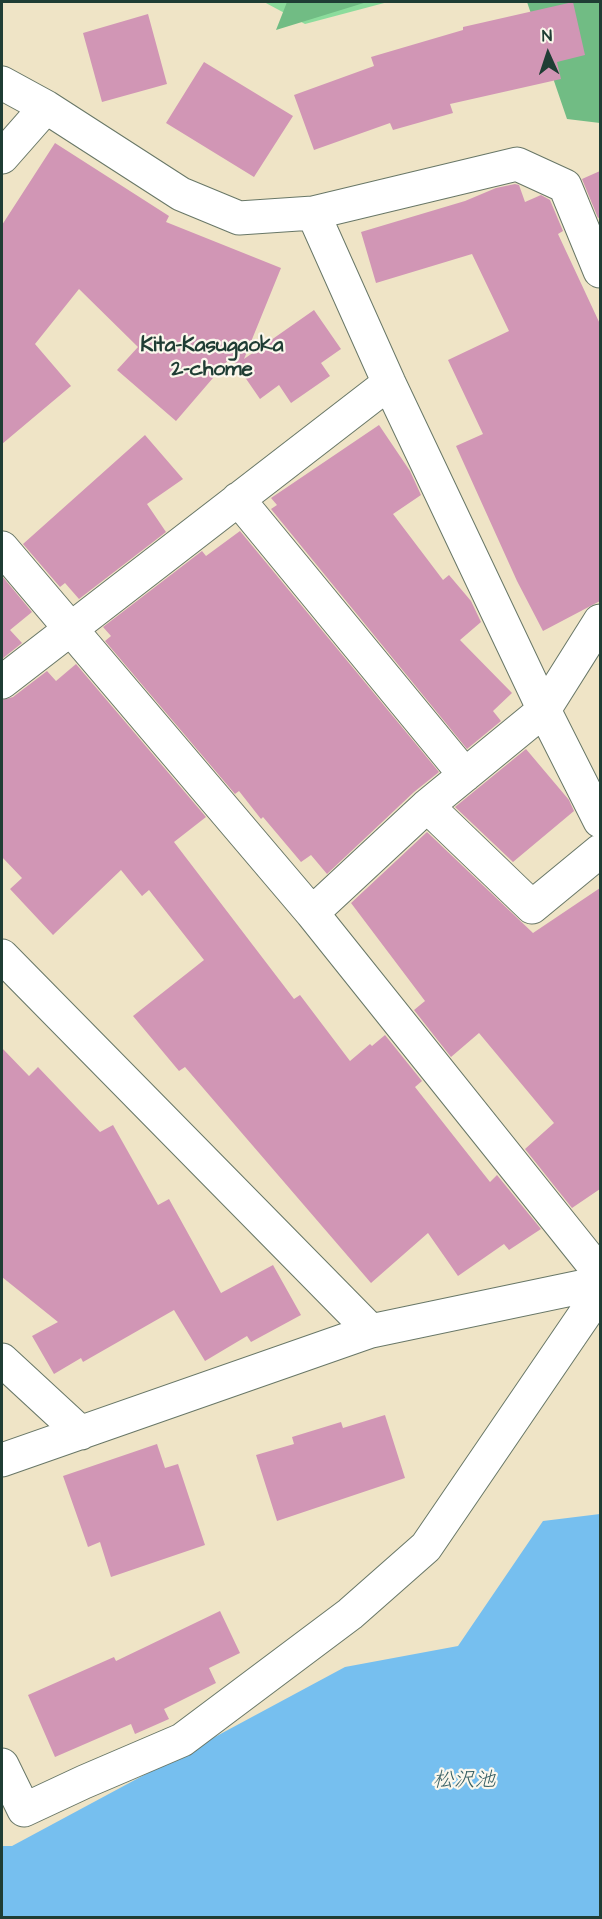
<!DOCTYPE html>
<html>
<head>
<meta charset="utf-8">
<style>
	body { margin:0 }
	#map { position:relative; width:602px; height:1919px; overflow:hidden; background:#efe4c6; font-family:"Architects Daughter",sans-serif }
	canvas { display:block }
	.frame { position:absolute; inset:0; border:3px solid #1f3d34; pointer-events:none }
	.north { position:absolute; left:518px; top:24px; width:60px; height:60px; -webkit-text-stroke:4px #fbf7ec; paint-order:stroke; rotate:357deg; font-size:16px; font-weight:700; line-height:24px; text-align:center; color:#1f3d34 }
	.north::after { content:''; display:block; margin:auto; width:21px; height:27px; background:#1f3d34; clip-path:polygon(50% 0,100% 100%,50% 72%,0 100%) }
</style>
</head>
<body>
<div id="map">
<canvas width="602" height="1919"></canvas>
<div class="frame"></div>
<div class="north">N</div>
</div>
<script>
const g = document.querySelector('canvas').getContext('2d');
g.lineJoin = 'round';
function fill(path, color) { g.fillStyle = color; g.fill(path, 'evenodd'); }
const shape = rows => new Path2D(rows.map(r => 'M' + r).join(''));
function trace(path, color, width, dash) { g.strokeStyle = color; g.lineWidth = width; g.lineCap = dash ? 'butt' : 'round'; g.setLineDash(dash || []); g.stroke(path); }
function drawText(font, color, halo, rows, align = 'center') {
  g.font = font + ' "Architects Daughter","Klee One",sans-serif'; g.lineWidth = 4.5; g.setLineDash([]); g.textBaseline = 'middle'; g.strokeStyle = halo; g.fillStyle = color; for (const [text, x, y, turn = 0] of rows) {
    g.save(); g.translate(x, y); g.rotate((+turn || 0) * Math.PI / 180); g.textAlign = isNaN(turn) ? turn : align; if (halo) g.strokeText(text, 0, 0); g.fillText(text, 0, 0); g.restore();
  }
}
fill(shape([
	[264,2,388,2,305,24]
]), '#8cdc9c');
fill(shape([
	[287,2,367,2,276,30],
	[527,2,600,2,600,123,567,119]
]), '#71bc84');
fill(shape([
	[600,1514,600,1917,2,1918,2,1846,12,1846,345,1667,458,1646,543,1521]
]), '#76bfef');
fill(shape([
	[573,2,585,55,557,62,561,79,450,104,453,113,393,130,390,123,314,150,294,95,374,66,371,57,463,30,463,27],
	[148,14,167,84,102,102,83,33],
	[204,62,293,116,254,177,166,123],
	[55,143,169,216,166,222,281,268,244,359,314,310,341,349,321,363,330,376,291,403,279,385,260,399,231,357,176,421,117,370,138,347,79,289,35,344,71,386,2,444,2,225],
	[600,171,600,217,598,218,582,179],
	[515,184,519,185,525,202,541,195,550,200,563,231,558,234,600,324,600,601,543,631,517,581,456,446,483,434,448,360,509,331,472,254,376,283,361,232,465,201,496,188],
	[379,425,410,471,421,495,393,514,443,580,449,575,471,601,481,622,460,640,512,693,493,711,501,721,467,749,271,509,277,505,271,498],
	[145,435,183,479,147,504,166,532,79,599,65,583,60,587,23,544],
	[240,531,439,772,414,792,327,874,311,855,301,862,263,817,261,819,239,791,235,794,105,641,111,636,103,627,202,551,206,556],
	[2,576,32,612,10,630,22,643,2,659],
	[76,664,206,817,174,842,294,999,300,995,350,1061,370,1044,372,1046,385,1035,422,1081,415,1087,490,1182,497,1175,541,1229,509,1250,504,1244,458,1276,428,1233,371,1283,185,1067,179,1071,133,1016,204,960,149,890,142,896,121,870,53,935,10,889,22,878,2,857,2,700,13,697,47,671,56,681],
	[526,749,569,800,574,811,513,862,455,807],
	[427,832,533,933,600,888,600,1189,572,1208,525,1149,554,1123,479,1033,451,1057,414,1010,425,1001,351,903],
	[2,1048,29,1076,38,1067,100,1132,113,1125,158,1205,169,1199,221,1293,273,1265,301,1315,251,1342,247,1336,205,1361,174,1310,83,1362,81,1358,54,1374,32,1336,58,1322,2,1277],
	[385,1415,405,1478,277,1521,256,1455,294,1444,292,1437,341,1422,343,1428],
	[157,1444,165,1468,178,1464,205,1545,111,1577,100,1542,88,1547,63,1476],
	[220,1611,240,1653,209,1668,216,1683,164,1709,169,1719,135,1734,131,1724,55,1757,28,1695,114,1657,116,1661]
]), '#d196b5');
const street = shape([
	[2,83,46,107,181,194,239,218,313,213,517,164,565,186,600,271],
	[2,157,46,107],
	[313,213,389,383,544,710,600,821],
	[238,499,465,775],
	[2,548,312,913,600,1273],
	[2,682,389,383],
	[427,806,532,907,600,851],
	[312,913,427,806,544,710,600,621],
	[2,956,371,1331],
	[2,1360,81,1433],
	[2,1460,371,1331,600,1283],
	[2,1765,24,1810,84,1782,182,1740,350,1614,426,1547,600,1292]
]);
trace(street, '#687767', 35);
trace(street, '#fff', 33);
drawText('bold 21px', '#1f3d34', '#fbf7ec', [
	["Kita-Kasugaoka",212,347],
	["2-chome",212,371]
]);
drawText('italic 21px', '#355e63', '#fbf7ec', [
	["松沢池",464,1782]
]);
</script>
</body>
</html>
